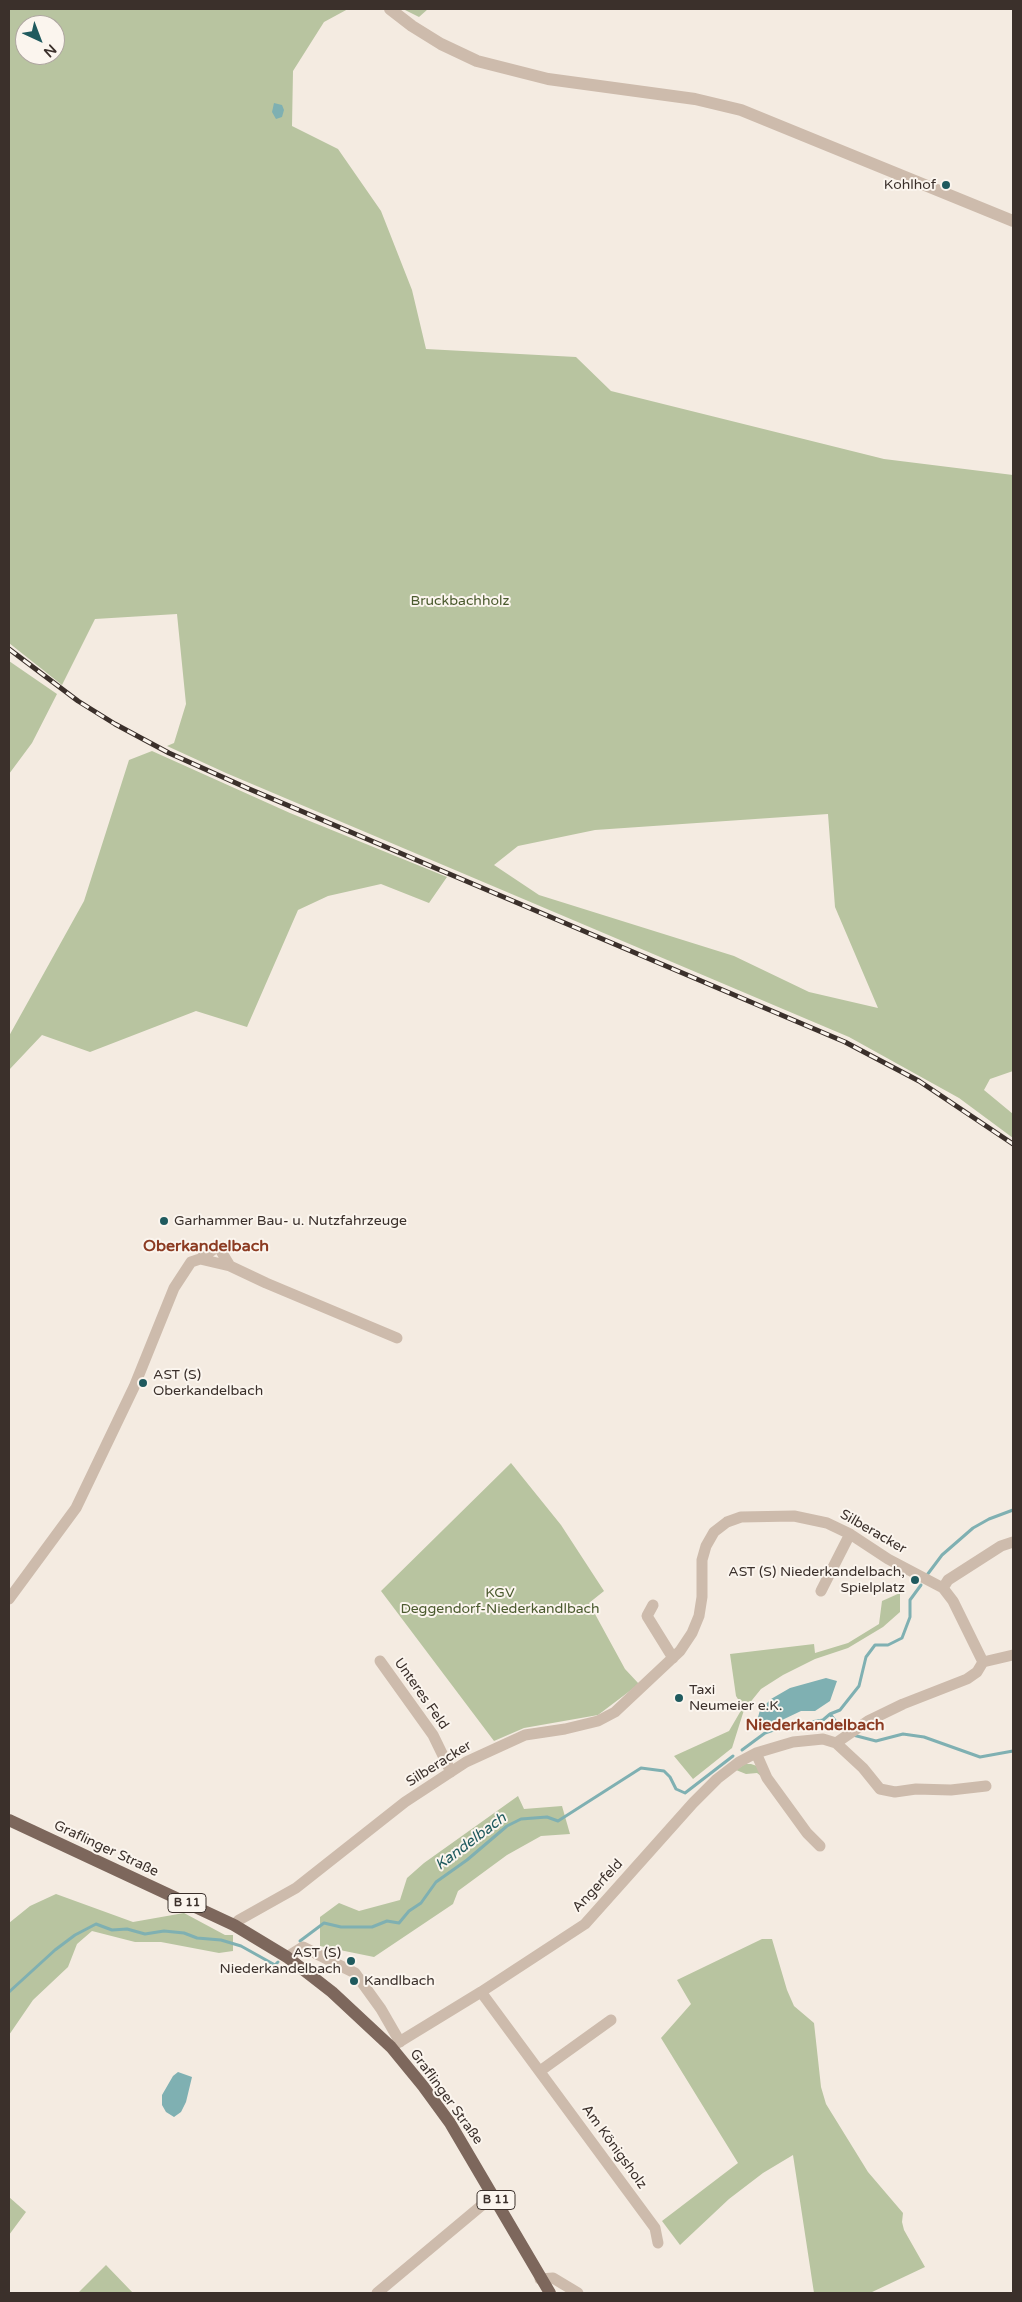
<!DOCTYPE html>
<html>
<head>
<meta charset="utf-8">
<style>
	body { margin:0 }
	#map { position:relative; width:1022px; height:2302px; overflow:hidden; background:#f4ebe1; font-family:"Varela Round",sans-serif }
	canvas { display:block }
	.frame { position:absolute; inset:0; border:10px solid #3b302b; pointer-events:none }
	.north { position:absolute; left:15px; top:15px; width:50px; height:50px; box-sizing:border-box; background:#fbf5ee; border:1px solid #aea6a0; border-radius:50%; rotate:137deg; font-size:14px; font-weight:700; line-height:20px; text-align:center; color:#3b302b }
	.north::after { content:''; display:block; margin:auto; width:18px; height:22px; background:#1f5a5e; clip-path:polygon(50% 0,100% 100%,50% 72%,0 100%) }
</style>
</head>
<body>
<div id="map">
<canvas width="1022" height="2302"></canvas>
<div class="frame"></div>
<div class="north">N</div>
</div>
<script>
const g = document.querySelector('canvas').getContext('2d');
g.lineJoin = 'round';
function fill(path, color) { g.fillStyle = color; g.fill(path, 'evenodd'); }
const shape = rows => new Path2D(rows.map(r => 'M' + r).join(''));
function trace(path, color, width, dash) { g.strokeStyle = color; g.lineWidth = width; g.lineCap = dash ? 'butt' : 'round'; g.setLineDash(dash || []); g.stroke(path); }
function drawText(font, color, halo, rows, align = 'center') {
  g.font = font + ' "Varela Round",sans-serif'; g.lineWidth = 4; g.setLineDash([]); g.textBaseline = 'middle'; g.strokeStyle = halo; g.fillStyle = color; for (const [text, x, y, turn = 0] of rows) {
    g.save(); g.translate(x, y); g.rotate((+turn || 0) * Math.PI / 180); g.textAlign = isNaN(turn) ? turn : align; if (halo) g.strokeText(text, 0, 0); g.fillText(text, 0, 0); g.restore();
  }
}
fill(shape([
	[9,9,348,9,324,22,293,71,292,126,338,149,381,211,412,290,426,349,576,357,611,391,884,459,1013,475,1013,1071,990,1079,984,1090,1013,1114,1013,1138,959,1098,849,1037,226,773,167,746,174,743,186,704,177,614,95,619,62,685,9,643],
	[25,25,55,25,55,55,25,55],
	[828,814,835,907,878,1008,809,992,734,956,539,895,494,865,518,846,595,830],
	[403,9,428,9,419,17],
	[9,661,57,694,32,743,9,774],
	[152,751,290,813,447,877,429,903,381,884,328,896,298,910,247,1027,196,1011,90,1052,42,1035,9,1070,9,1036,84,901,129,760],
	[511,1463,561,1525,604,1591,589,1603,625,1669,639,1684,598,1715,524,1728,494,1741,381,1591],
	[900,1593,900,1612,883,1627,848,1648,815,1659,783,1675,761,1689,744,1710,732,1748,693,1779,674,1756,729,1731,743,1707,736,1696,730,1654,814,1644,815,1653,848,1643,879,1624,882,1601],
	[745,1764,751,1764,757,1766,761,1776,757,1773,746,1774,736,1770],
	[518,1796,524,1809,562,1806,570,1834,541,1836,507,1855,458,1891,453,1904,374,1957,320,1946,320,1917,339,1903,359,1911,400,1900,407,1878,424,1863],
	[56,1894,133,1922,184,1913,225,1935,233,1935,233,1951,219,1953,161,1942,135,1942,92,1931,77,1944,68,1967,33,2000,9,2035,9,1923,30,1906],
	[762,1939,772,1939,787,1990,794,2006,814,2023,821,2087,826,2104,868,2172,903,2213,902,2222,904,2230,925,2267,870,2293,814,2293,793,2155,763,2173,729,2199,680,2245,662,2221,738,2163,661,2038,691,2004,677,1980],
	[9,2197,26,2212,9,2235],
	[106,2265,133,2293,78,2293]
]), '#b8c4a0');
fill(shape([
	[274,103,282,105,284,110,282,117,276,119,272,112],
	[826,1678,837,1681,830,1701,815,1711,801,1711,761,1730,757,1721,760,1710,771,1699,790,1688],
	[178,2072,192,2077,186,2102,181,2112,174,2117,166,2112,162,2105,162,2095,173,2076]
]), '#7fb0b2');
trace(shape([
	[927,1575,942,1555,973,1528,989,1519,1013,1510],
	[830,1714,840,1727,847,1732],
	[853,1735,876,1741,903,1734,924,1737,980,1757,1013,1751],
	[742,1750,765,1733,782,1727,823,1720,830,1714,840,1710,859,1686,866,1657,875,1645,888,1645,902,1638,910,1617,910,1600,921,1585],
	[300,1941,324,1923,341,1927,372,1927,387,1921,399,1923,409,1911,421,1903,436,1882,467,1860,507,1826,521,1819,547,1817,558,1821,641,1768,664,1771,670,1777,676,1789,685,1793,733,1756],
	[9,1992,55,1950,75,1935,96,1924,112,1930,127,1929,145,1934,164,1931,184,1933,197,1938,221,1940,241,1946,275,1965,278,1962]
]), '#7fb0b2', 3);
trace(shape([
	[200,1259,218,1246,230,1266],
	[943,1588,948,1580,1001,1546,1013,1542],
	[821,1591,850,1534],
	[9,1599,76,1508,134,1387,174,1288,191,1262,200,1259,230,1266,266,1283,397,1338],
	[653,1605,647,1616,673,1658],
	[380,1661,433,1735,451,1772],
	[836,1743,863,1768,880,1789,895,1792,916,1789,951,1790,986,1786],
	[756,1753,767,1778,807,1833,820,1846],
	[234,1925,239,1920,296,1888,405,1802,466,1762,525,1735,565,1729,598,1721,615,1712,680,1651,692,1633,699,1616,702,1597,702,1560,706,1546,714,1532,727,1522,741,1517,794,1516,827,1523,850,1534,888,1559,943,1588,953,1601,983,1662],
	[287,1957,303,1947,355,1973,381,2009,400,2042],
	[481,1992,655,2228,658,2243],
	[391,2047,481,1992,585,1924,693,1803,717,1779,739,1762,756,1753,793,1742,823,1739,836,1743,868,1721,903,1704,967,1679,977,1672,983,1662,1013,1655],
	[540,2071,611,2020],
	[540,2279,553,2278,578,2293],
	[377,2293,481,2206,495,2198]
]), '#cdbbac', 11);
trace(shape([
	[390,9,412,26,441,44,477,61,548,79,695,99,741,110,1013,221]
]), '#cdbbac', 12);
trace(shape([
	[9,1820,234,1925,287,1957,332,1992,391,2047,423,2086,450,2123,550,2293]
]), '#7d675c', 12);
const rail = shape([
	[9,649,78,701,115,724,169,753,247,788,845,1042,919,1081,1013,1144]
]);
trace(rail, '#3b302b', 5);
trace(rail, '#fbf5ee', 3, [9]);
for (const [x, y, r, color] of [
	[946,185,5,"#1f5a5e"],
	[164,1221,5,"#1f5a5e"],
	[143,1383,5,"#1f5a5e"],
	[915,1580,5,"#1f5a5e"],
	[679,1698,5,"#1f5a5e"],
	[351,1961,5,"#1f5a5e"],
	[354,1981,5,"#1f5a5e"]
]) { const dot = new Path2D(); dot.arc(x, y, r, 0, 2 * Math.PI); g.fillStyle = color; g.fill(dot); trace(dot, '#fbf5ee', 2); }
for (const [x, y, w] of [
	[187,1903,38],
	[496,2200,38]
]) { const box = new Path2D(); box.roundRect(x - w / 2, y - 9.5, w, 19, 4); g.fillStyle = '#fbf5ee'; g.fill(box); trace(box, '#3b302b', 1); }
drawText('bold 12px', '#3b302b', null, [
	["B 11",187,1903],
	["B 11",496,2200]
]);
drawText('14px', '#3b302b', '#fbf5ee', [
	["Kohlhof",936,185,"right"],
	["Garhammer Bau- u. Nutzfahrzeuge",174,1221],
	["AST (S)",153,1375],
	["Oberkandelbach",153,1391],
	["AST (S) Niederkandelbach,",905,1572,"right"],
	["Spielplatz",905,1588,"right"],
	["Taxi",689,1690],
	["Neumeier e.K.",689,1706],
	["AST (S)",341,1953,"right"],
	["Niederkandelbach",341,1969,"right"],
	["Kandlbach",364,1981]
], 'left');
drawText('14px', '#4a5a2e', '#fbf5ee', [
	["Bruckbachholz",460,601],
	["KGV",500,1593],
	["Deggendorf-Niederkandlbach",500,1609]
]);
drawText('14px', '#3b302b', '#fbf5ee', [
	["Silberacker",873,1532,30],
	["Unteres Feld",421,1694,55],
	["Silberacker",439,1764,-32],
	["Graflinger Straße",106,1849,25],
	["Angerfeld",598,1886,-47],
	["Graflinger Straße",446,2097,54],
	["Am Königsholz",614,2147,54]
]);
drawText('italic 15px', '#1f5a5e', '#fbf5ee', [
	["Kandelbach",471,1842,-37]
]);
drawText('bold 16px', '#8c3b22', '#fbf5ee', [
	["Oberkandelbach",206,1247],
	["Niederkandelbach",815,1726]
]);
</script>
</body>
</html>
